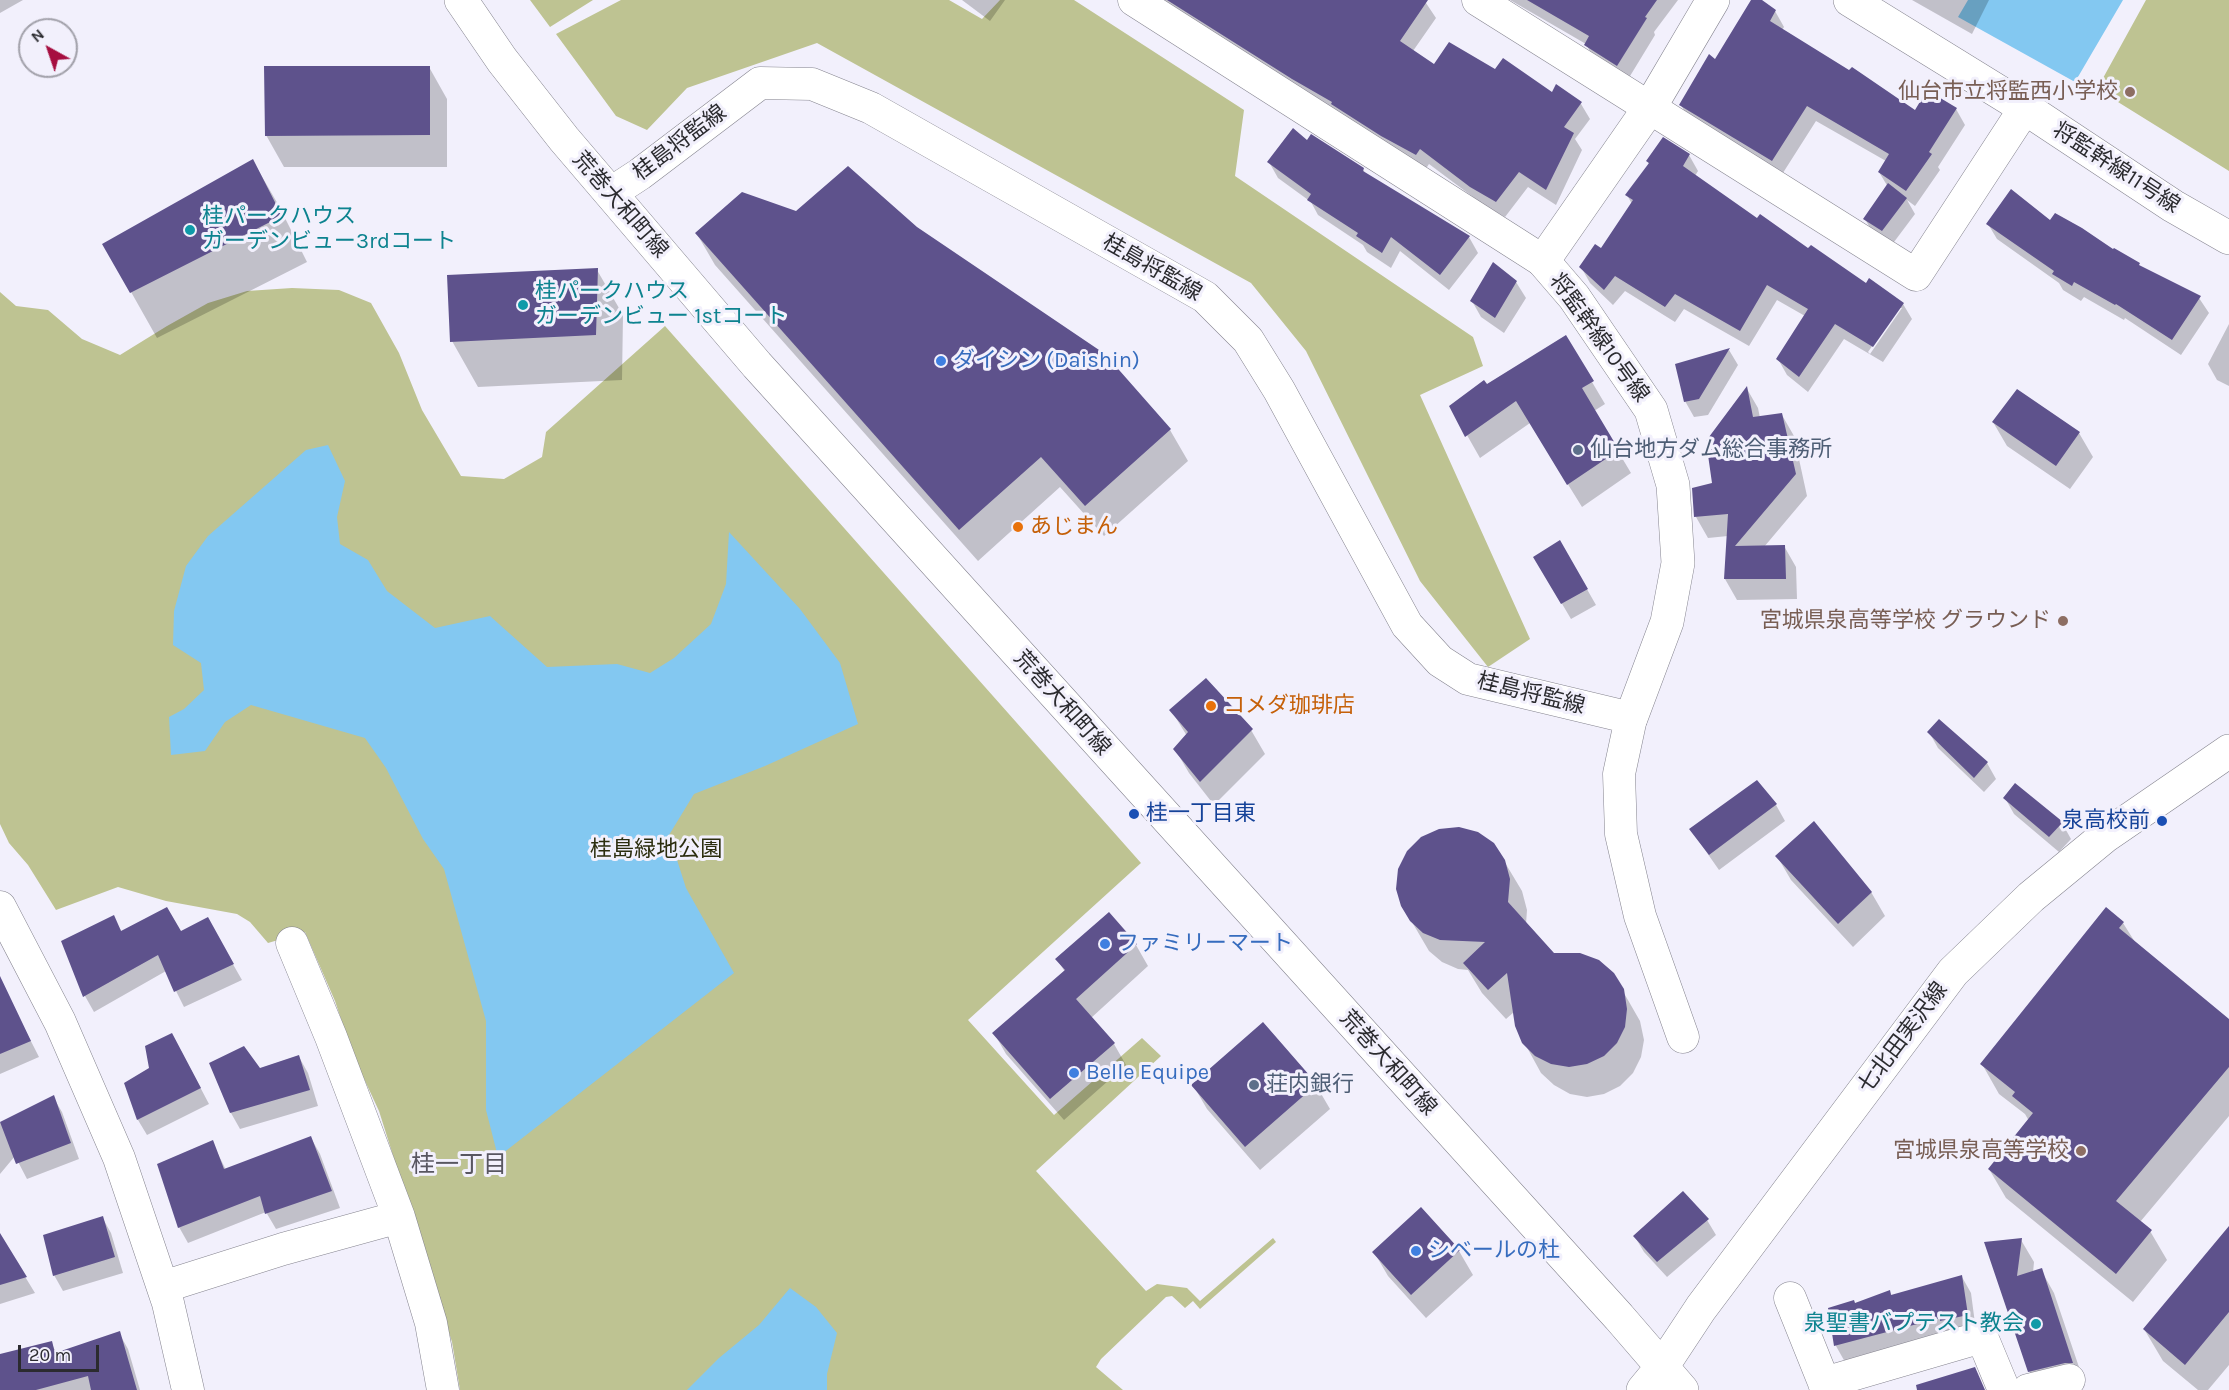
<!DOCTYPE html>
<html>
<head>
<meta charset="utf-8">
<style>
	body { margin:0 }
	#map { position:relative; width:2229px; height:1390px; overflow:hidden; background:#f2f0fc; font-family:Karla,sans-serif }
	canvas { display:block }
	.north { position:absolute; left:18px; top:18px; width:60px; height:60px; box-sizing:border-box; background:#f2f0fc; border:2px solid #a2a1aa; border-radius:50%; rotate:320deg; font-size:16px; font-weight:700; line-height:24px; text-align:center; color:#2b2b2f }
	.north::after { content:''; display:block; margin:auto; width:21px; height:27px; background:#a60e40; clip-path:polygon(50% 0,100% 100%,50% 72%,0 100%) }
	.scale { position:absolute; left:18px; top:1345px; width:81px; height:27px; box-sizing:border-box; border:3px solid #2b2b2f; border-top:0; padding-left:8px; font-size:18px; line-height:21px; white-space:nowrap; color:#2b2b2f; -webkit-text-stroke:4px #f2f0fc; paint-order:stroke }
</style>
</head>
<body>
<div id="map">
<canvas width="2229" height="1390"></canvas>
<div class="north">N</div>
<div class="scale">20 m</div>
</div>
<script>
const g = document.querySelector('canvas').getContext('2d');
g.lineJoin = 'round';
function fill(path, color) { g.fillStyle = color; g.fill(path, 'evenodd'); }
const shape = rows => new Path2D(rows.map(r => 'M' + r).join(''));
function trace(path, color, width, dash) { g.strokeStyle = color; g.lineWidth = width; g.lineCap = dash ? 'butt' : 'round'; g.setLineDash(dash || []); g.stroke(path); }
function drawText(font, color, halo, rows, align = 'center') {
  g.font = font + ' Karla,"Noto Sans JP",sans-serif'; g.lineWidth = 6; g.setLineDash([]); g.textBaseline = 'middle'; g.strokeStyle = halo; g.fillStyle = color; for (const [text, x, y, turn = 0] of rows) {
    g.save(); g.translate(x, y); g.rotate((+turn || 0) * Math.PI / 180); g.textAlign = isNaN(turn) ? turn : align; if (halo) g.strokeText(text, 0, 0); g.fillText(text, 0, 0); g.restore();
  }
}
fill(shape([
	[530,0,593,0,550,27],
	[621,0,949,0,982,19,1000,0,1074,0,1244,110,1235,176,1473,337,1483,366,1420,395,1530,639,1488,667,1420,581,1306,351,1251,283,817,43,687,88,647,130,616,116,556,34],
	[2146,0,2229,0,2229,171,2097,89],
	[292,288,339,290,371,303,399,353,422,410,461,476,504,479,542,457,546,432,665,326,1141,863,968,1020,1054,1115,1142,1038,1161,1056,1036,1171,1146,1291,1157,1284,1187,1288,1200,1301,1273,1238,1276,1242,1200,1309,1193,1301,1185,1308,1172,1296,1166,1297,1101,1359,1096,1367,1123,1390,460,1390,452,1342,379,1111,353,1055,335,1001,305,932,268,943,250,922,237,914,166,901,118,887,56,910,28,865,9,843,0,824,0,292,16,306,48,310,82,339,120,355,167,326,208,303,247,291]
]), '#bec392');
fill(shape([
	[1968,0,2123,0,2075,82,1958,17],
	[328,445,345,481,337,517,340,544,368,560,387,591,435,628,490,616,547,667,617,664,650,673,674,658,711,624,726,584,729,532,800,609,840,663,858,724,765,766,694,794,669,835,686,888,734,973,498,1157,486,1110,486,1021,444,869,423,839,386,768,365,738,251,705,225,722,205,751,171,755,169,717,184,709,204,690,201,663,173,645,174,611,186,566,208,536,306,450],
	[790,1288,816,1307,837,1333,827,1374,827,1390,687,1390,719,1358,759,1325]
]), '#83c8f1');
fill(shape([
	[0,0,23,0,0,13],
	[962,0,1005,0,990,21],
	[1153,0,1424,0,1436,18,1413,51,1434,66,1496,71,1581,104,1590,119,1575,139,1582,150,1556,205,1528,187,1505,217,1481,203,1429,164,1425,170],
	[1510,0,1678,0,1654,32,1655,35,1627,81,1595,61,1586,44],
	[1752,0,1759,0,1775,11,1784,27,1782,30,1916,112,1956,109,1965,125,1938,167,1940,170,1915,206,1907,200,1915,214,1891,246,1874,235,1865,219,1888,187,1879,172,1886,161,1816,121,1781,176,1690,121,1681,105,1716,61],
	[1912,0,1989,0,1972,34],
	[429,67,447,99,447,167,284,167,266,135],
	[1689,155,1698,171,1695,176,1758,220,1866,285,1903,304,1912,319,1883,362,1844,339,1808,392,1787,375,1778,359,1805,316,1777,300,1749,346,1684,309,1675,322,1625,291,1613,305,1590,283,1581,267,1601,250,1632,204,1627,195,1649,164,1647,161],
	[1899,308,1902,308,1870,354,1868,352],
	[253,161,279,206,307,262,157,338,104,244],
	[1269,162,1363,169,1366,175,1469,237,1478,253,1449,290,1400,251,1391,268,1367,252,1363,245,1318,215,1311,202,1278,178],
	[797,213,916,228,1170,430,1188,461,1104,536,1060,487,978,561,715,265,697,234],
	[1988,224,2140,267,2199,298,2209,313,2181,355,2125,318,2124,320,2084,297,2081,301,2063,290,2059,283,1997,239],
	[597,270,623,315,622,380,478,387,452,341],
	[1516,282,1526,298,1504,333,1481,317,1472,301],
	[2229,324,2229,386,2217,380,2208,364],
	[1729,350,1738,365,1708,415,1694,417,1685,401],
	[1592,382,1605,404,1594,411,1631,473,1582,507,1530,423,1480,458,1451,407],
	[1747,389,1758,408,1760,418,1782,415,1794,436,1807,496,1764,547,1784,546,1796,567,1797,599,1737,600,1725,579,1728,536,1708,538,1696,517,1695,511,1714,484],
	[2017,391,2079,433,2093,457,2070,489,2007,446,1993,422],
	[1560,542,1596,605,1571,619,1535,558],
	[1171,710,1251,730,1265,754,1214,805,1189,773,1175,749,1187,736],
	[1929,732,1987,763,1996,779,1984,792,1938,748],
	[1757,782,1776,805,1785,821,1719,870,1691,830],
	[2015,785,2062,823,2071,839,2059,852,2014,814,2005,798],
	[1777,856,1871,892,1885,916,1853,947,1791,880],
	[1504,861,1522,891,1527,910,1526,924,1553,955,1613,974,1640,1021,1644,1040,1641,1057,1633,1073,1620,1086,1604,1094,1587,1097,1570,1094,1554,1085,1541,1073,1524,1042,1514,1012,1506,1019,1482,993,1468,970,1458,969,1442,962,1429,951,1402,905],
	[113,917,122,932,180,933,207,919,242,980,184,1007,166,971,94,1012,85,996,63,942],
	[2123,923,2135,942,2229,1021,2229,1116,2140,1222,2150,1231,2167,1260,2133,1302,2006,1198,1989,1169,2029,1121,2025,1114,1999,1094,1982,1064],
	[1136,945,1148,966,1091,1018,1114,1044,1126,1065,1064,1120,1006,1054,994,1033,1065,972,1057,959],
	[10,1000,39,1057,0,1074,0,1004],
	[1263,1024,1316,1085,1330,1109,1260,1170,1207,1109,1193,1085],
	[181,1051,209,1104,147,1135,138,1120,125,1083],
	[299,1057,308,1073,318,1106,240,1129,231,1113,211,1063,259,1070],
	[53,1097,62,1112,79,1159,27,1179,15,1156,0,1174,0,1123],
	[311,1138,320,1154,340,1208,276,1229,266,1212,188,1243,179,1227,212,1142,226,1170],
	[102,1217,111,1233,123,1273,63,1291,54,1275],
	[1707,1220,1716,1235,1667,1277,1644,1252,1635,1237],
	[2229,1228,2229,1365,2208,1390,2198,1390,2163,1361,2144,1329],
	[2021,1240,2034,1262,2033,1273,2041,1270,2054,1293,2085,1385,2040,1390,2029,1371,1986,1244],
	[1459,1251,1473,1275,1426,1318,1388,1276,1374,1252],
	[10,1252,35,1293,0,1304,0,1255],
	[1962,1277,1971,1293,1976,1331,1845,1362,1836,1346,1829,1309,1855,1304,1890,1292,1892,1296],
	[119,1333,128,1349,140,1390,0,1390,0,1356,51,1343,57,1354]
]), '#0003');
fill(shape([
	[1167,0,1428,0,1400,41,1434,64,1449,42,1495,69,1503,58,1552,92,1556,84,1582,102,1564,127,1574,133,1546,190,1519,172,1496,202,1470,187,1420,149,1416,155,1381,136,1331,104,1332,102,1292,79],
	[1527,0,1657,0,1645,17,1647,18,1617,66,1584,45,1589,36],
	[1751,0,1762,0,1776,10,1770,21,1849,70,1852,67,1915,110,1927,90,1957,108,1929,152,1932,154,1906,191,1878,172,1889,154,1807,106,1772,161,1679,105,1709,54,1715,59],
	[264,66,430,66,430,135,265,136],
	[1293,128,1307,140,1311,134,1364,168,1363,171,1470,236,1440,275,1391,237,1382,253,1356,236,1358,233,1307,200,1311,194,1267,162],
	[1663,137,1690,154,1683,166,1757,218,1760,214,1808,248,1811,245,1866,283,1869,278,1904,303,1873,347,1835,324,1799,377,1776,359,1808,309,1767,285,1740,331,1675,294,1665,307,1615,276,1604,290,1579,267,1595,244,1601,248,1633,200,1625,195,1649,163,1646,161],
	[253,159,282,216,130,293,102,244],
	[848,166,917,227,1105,354,1171,429,1085,506,1041,457,959,530,695,233,742,192,796,211],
	[1888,183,1907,198,1882,231,1863,219],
	[2011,189,2050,220,2055,213,2082,228,2113,249,2114,248,2140,263,2139,265,2201,296,2172,340,2116,304,2115,305,2074,282,2072,286,2052,274,2054,271,1986,224],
	[1493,262,1517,281,1495,318,1470,301],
	[598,268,596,335,450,342,447,275],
	[1566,335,1594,381,1582,388,1619,450,1567,485,1516,401,1465,437,1449,406,1484,380,1487,384],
	[1730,348,1699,399,1684,402,1675,364],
	[1747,386,1753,417,1782,413,1796,474,1735,546,1785,545,1786,579,1724,579,1728,514,1694,517,1692,488,1712,483,1706,441],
	[2017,389,2080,432,2056,466,1992,422],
	[1560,540,1588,589,1561,604,1533,557],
	[1206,678,1253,729,1200,782,1173,749,1188,732,1169,710],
	[1939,719,1988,762,1974,778,1927,732],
	[1757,780,1777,804,1709,855,1689,829],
	[2015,783,2063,822,2049,837,2003,798],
	[1814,821,1872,892,1838,924,1775,856],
	[1459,827,1478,832,1494,843,1505,860,1510,879,1508,902,1554,953,1580,953,1599,960,1614,973,1624,989,1627,1009,1625,1027,1617,1043,1604,1056,1587,1064,1569,1067,1551,1064,1535,1056,1522,1043,1515,1026,1507,973,1488,990,1463,963,1485,942,1440,940,1423,933,1410,921,1401,906,1396,889,1398,869,1407,851,1421,837,1439,829],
	[167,907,181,931,208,917,234,964,174,992,158,955,83,997,61,941,114,915,121,931],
	[2106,907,2124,922,2119,928,2229,1019,2229,1067,2116,1201,2152,1230,2116,1274,1988,1169,2033,1113,2012,1096,2015,1092,1980,1064],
	[1109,912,1137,944,1076,999,1115,1043,1050,1099,992,1033,1065,970,1055,959],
	[0,976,31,1041,0,1054],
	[1263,1022,1317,1084,1245,1147,1191,1085],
	[172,1033,201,1088,137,1120,124,1083,149,1068,145,1046],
	[244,1046,260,1068,299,1055,310,1090,230,1113,209,1063],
	[54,1095,71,1143,16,1164,0,1122],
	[311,1136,332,1191,265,1214,260,1196,178,1228,157,1164,213,1140,224,1169],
	[1683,1191,1709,1219,1657,1262,1633,1236],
	[1421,1207,1460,1250,1411,1295,1372,1252],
	[103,1216,115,1257,53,1276,43,1235],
	[2229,1226,2229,1312,2185,1365,2143,1329],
	[0,1233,27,1277,0,1285],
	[2022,1238,2017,1276,2042,1268,2073,1363,2065,1363,2028,1372,1984,1242],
	[1962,1275,1968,1315,1940,1321,1940,1318,1834,1346,1828,1308,1854,1300,1855,1303,1890,1290,1891,1295],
	[120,1331,137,1390,91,1390,88,1376,36,1390,0,1390,0,1354,52,1341,55,1353],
	[1975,1367,1985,1390,1917,1390,1916,1385]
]), '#5e528c');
const minor = shape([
	[1134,0,1543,261],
	[1478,0,1916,275,2025,108],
	[611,193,640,174,760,83,812,84,871,108,1205,297,1248,340,1279,390,1407,625,1440,661,1468,679,1631,718,1619,774,1621,834,1640,916,1683,1037],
	[0,907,60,1022,119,1158,168,1303,188,1390],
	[292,943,331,1037,399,1217,431,1323,443,1390],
	[163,1287,283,1249,399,1217],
	[1790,1298,1827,1390],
	[1824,1383,1982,1337,2004,1390],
	[2028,1390,2069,1380]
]);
const tertiary = shape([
	[461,0,502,60,564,139,757,365,1619,1317,1682,1390],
	[1850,0,2025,108,2173,206,2229,238],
	[1631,718,1667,622,1678,563,1673,485,1651,410,1574,297,1543,261,1650,107,1713,0],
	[1643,1390,1662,1367,1701,1308,1953,972,2031,897,2104,837,2229,751]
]);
trace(minor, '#85848f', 33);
trace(tertiary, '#85848f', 34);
trace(minor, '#fff', 32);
trace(tertiary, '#fff', 33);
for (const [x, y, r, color] of [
	[2130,92,6,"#8d6e63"],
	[190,230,6,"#0f9aa8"],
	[523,305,6,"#0f9aa8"],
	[941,361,6,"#3f7fe0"],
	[1578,450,6,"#5c6f8a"],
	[1018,527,6,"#e8710a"],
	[2063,621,6,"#8d6e63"],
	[1211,706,6,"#e8710a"],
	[1134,814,6,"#1a4fb4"],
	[2162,821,6,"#1a4fb4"],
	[1105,944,6,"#3f7fe0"],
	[1074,1073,6,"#3f7fe0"],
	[1254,1085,6,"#5c6f8a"],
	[2081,1151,6,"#8d6e63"],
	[1416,1251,6,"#3f7fe0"],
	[2036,1324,6,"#0f9aa8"]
]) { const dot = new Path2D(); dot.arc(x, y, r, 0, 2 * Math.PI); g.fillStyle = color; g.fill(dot); trace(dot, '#f2f0fc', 2); }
drawText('22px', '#785e54', '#f2f0fc', [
	["仙台市立将監西小学校",2118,92],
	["宮城県泉高等学校 グラウンド",2051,621],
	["宮城県泉高等学校",2069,1151]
], 'right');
drawText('22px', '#2b2b2f', '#f2f0fc', [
	["桂島将監線",680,143,-37],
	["将監幹線11号線",2116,168,33],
	["荒巻大和町線",620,205,49],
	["桂島将監線",1152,268,30],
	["将監幹線10号線",1599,338,54],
	["桂島将監線",1531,694,14],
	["荒巻大和町線",1062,703,48],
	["七北田実沢線",1903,1038,-53],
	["荒巻大和町線",1388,1063,48]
]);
drawText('22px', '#0d838f', '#f2f0fc', [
	["桂パークハウス",202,217],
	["ガーデンビュー3rdコート",202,242],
	["桂パークハウス",535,292],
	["ガーデンビュー 1stコート",535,317],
	["泉聖書バプテスト教会",2024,1324,"right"]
], 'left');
drawText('22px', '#366cbe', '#f2f0fc', [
	["ダイシン (Daishin)",953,361],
	["ファミリーマート",1117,944],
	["Belle Equipe",1086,1073],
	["シベールの杜",1428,1251]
], 'left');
drawText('22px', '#4e5e75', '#f2f0fc', [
	["仙台地方ダム総合事務所",1590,450],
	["荘内銀行",1266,1085]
], 'left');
drawText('22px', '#c56008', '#f2f0fc', [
	["あじまん",1030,527],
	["コメダ珈琲店",1223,706]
], 'left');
drawText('22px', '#164399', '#f2f0fc', [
	["桂一丁目東",1146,814],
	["泉高校前",2150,821,"right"]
], 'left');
drawText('22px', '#2b2d0e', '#f2f0fc', [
	["桂島緑地公園",656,850]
]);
drawText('24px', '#585660', '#f2f0fc', [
	["桂一丁目",459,1165]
]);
</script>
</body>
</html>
